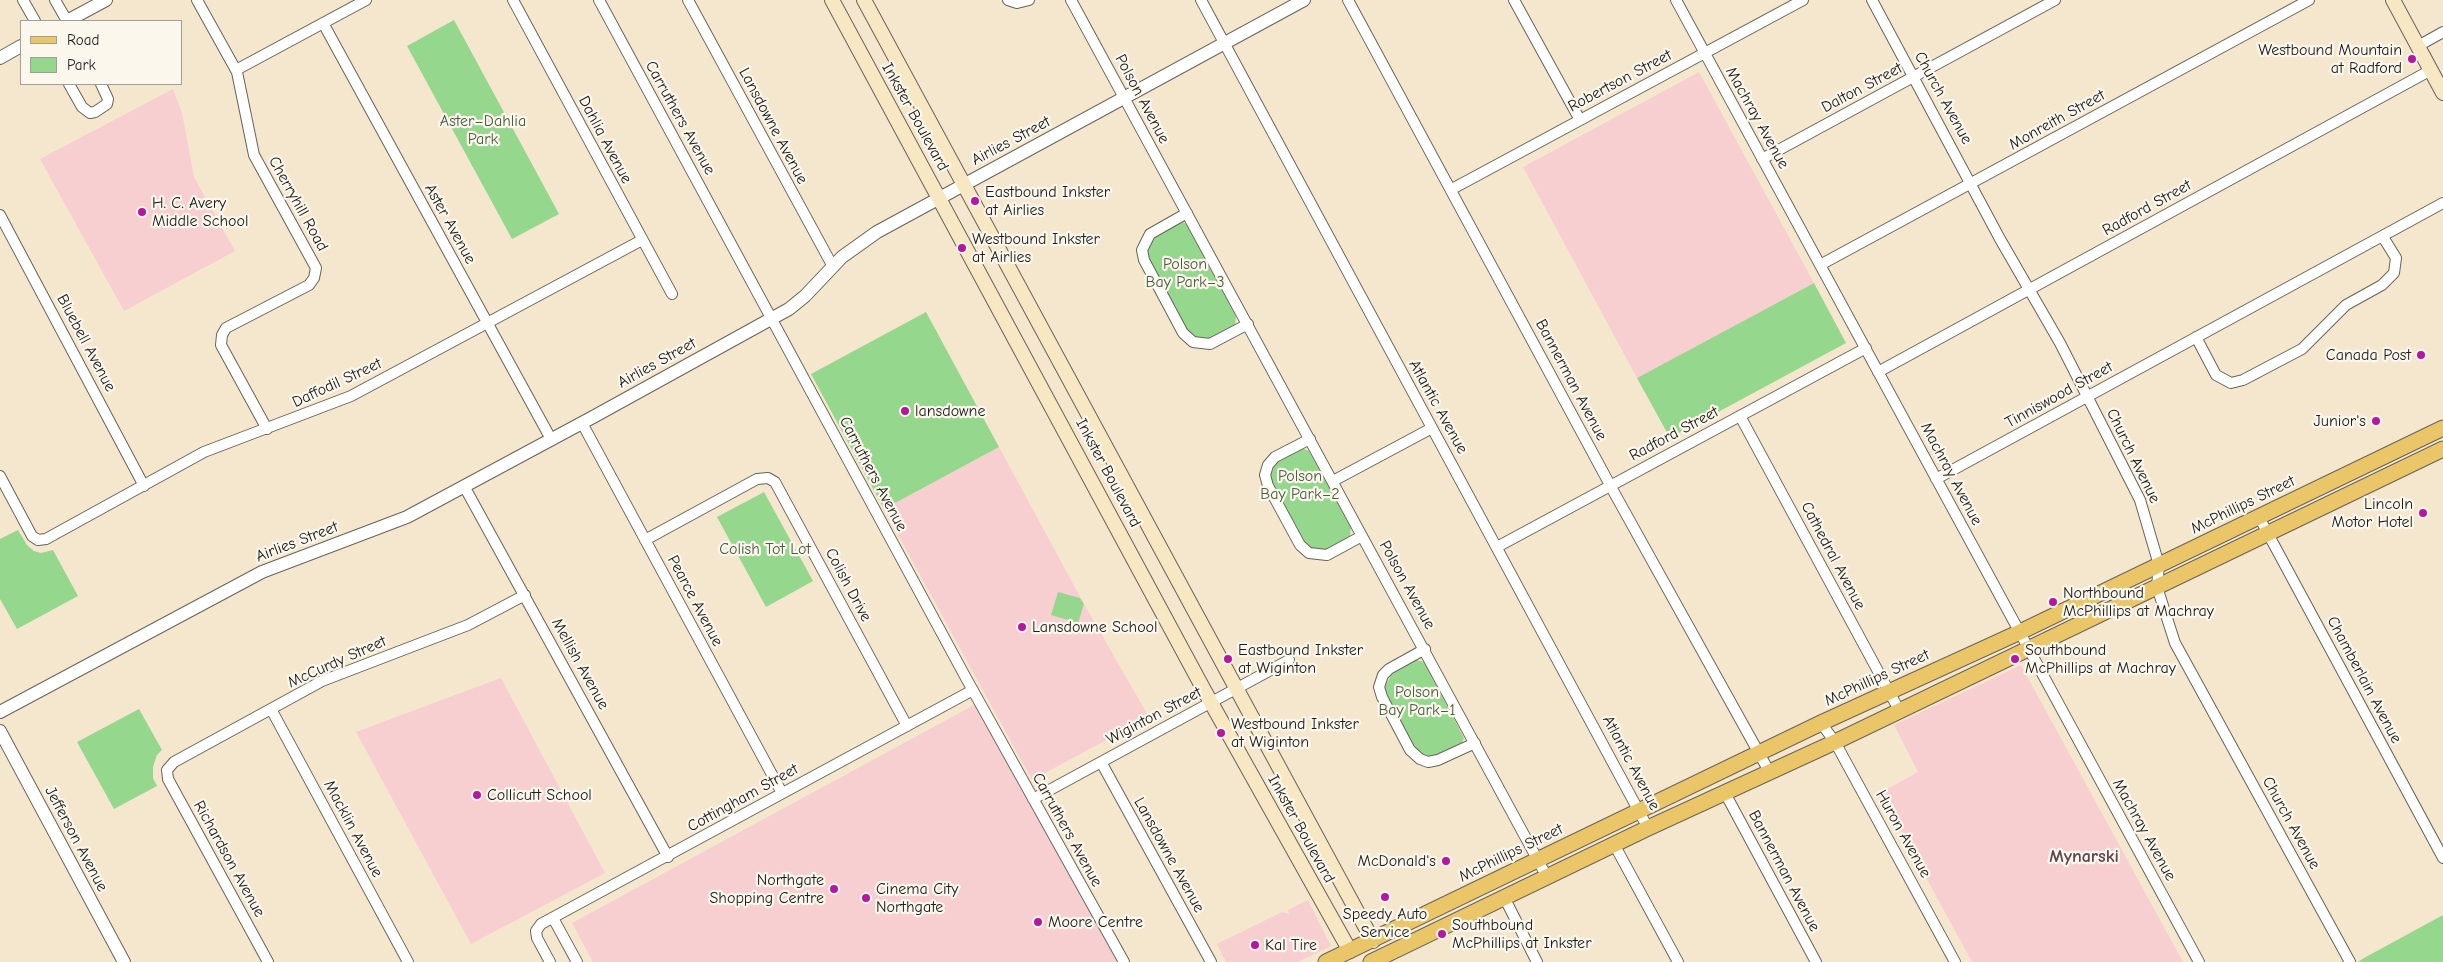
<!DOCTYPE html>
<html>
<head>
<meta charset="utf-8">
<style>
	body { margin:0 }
	#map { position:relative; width:2443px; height:962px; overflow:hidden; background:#f4e7cd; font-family:"Comic Neue",sans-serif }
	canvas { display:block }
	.legend { position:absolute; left:20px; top:20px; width:162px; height:65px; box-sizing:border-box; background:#fbf7ec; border:1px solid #a29f99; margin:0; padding:6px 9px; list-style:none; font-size:15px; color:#1c1c1c }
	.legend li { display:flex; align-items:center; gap:10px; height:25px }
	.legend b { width:25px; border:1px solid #a29f99 }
</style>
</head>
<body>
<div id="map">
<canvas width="2443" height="962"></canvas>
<ul class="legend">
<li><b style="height:6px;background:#ebc669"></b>Road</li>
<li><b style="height:14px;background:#96d78e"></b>Park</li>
</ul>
</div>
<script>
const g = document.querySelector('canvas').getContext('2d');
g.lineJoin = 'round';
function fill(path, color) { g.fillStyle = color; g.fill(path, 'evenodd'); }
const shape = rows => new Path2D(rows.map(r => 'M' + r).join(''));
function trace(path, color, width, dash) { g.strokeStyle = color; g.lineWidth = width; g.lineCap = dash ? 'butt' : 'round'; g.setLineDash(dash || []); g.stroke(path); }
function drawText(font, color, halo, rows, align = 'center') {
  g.font = font + ' "Comic Neue",sans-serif'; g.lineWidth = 4.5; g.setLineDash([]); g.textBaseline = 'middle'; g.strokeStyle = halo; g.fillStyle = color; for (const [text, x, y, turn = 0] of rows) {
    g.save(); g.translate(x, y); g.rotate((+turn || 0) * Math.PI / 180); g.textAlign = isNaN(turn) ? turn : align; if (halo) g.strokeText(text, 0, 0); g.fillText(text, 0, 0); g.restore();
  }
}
fill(shape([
	[1699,72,1814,283,1637,378,1523,167],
	[173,89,182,113,194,177,235,251,124,311,40,159],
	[999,447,1084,604,1149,717,1032,780,884,509],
	[2021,665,2183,962,1972,962,1880,793,1918,772,1894,725],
	[501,678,605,873,471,944,356,732],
	[976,704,1117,962,593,962,572,923],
	[1308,900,1331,946,1298,962,1226,962,1217,944,1282,912,1289,914,1288,910]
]), '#f7cfd1');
fill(shape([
	[454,20,559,214,512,239,407,46],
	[1180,221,1187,224,1236,316,1235,326,1212,339,1195,338,1187,330,1148,256,1147,249,1153,236],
	[1814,283,1846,343,1670,438,1637,378],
	[926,312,999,447,884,509,811,374],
	[1302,448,1309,451,1351,527,1350,537,1327,550,1314,551,1305,546,1273,488,1270,476,1276,463],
	[764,492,813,581,766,607,717,517],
	[18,530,27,545,34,551,41,553,53,550,78,596,17,629,0,599,0,539],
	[1058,592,1080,598,1084,604,1078,623,1051,615],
	[1417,660,1424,662,1464,738,1462,743,1439,756,1427,757,1413,747,1385,694,1385,687,1391,675],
	[139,709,162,750,157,755,153,767,153,778,157,786,114,809,77,742],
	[2443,915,2443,962,2358,962,2364,958]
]), '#96d78e');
const minor = shape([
	[23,0,35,21],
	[55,0,67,21],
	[197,0,237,72,254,155,316,268,314,278,309,285,226,328,222,335,221,345,267,429],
	[513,0,672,294],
	[599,0,966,678,1124,962],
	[688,0,832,265],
	[1008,0,1017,3,1029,0],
	[1071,0,1547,877],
	[1201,0,1648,828],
	[1348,0,1616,496,1770,773],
	[1514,0,1580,120],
	[1676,0,2199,962],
	[1872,0,2000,239,2060,343,2140,500,2159,565,2157,587,2175,643,2350,962],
	[323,23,551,439],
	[2418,46,2443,32],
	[236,70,366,0],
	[69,84,82,107,90,113,95,112,107,104,108,99,101,84],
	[1762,159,2055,0],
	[1452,189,1803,0],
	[1187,213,1150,234,1142,250,1144,260,1183,333,1193,342,1210,344,1248,324],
	[0,215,144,486],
	[1820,265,2309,0],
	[2196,337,2216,375,2231,383,2243,380,2302,349,2346,305,2382,285,2394,273,2396,258,2383,237],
	[1878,372,2431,70],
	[1740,416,1899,710],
	[582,423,782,793],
	[1310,439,1275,457,1268,465,1265,475,1268,486,1300,545,1309,553,1327,555,1362,536],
	[0,476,32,536,38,540,46,539,204,452,351,396,642,240],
	[1936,479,2443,203],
	[1333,481,1432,428],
	[464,486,668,857],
	[2259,517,2443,858],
	[645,540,757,479,768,478,775,482,907,726],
	[1497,547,1866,348],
	[1425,649,1389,669,1383,675,1379,687,1382,697,1410,750,1420,759,1428,762,1438,760,1475,743],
	[271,709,408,962],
	[1821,723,1835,742,1955,962],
	[1101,762,1211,962],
	[1725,793,1816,962],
	[1033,799,1289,660],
	[1615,846,1678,962],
	[1505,899,1537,962],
	[553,918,577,962],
	[268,962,168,779,167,770,174,762,322,681,468,625,525,595],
	[550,962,537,938,536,931,541,924,973,690]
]);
const tertiary = shape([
	[67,21,106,0],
	[0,58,21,46],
	[0,712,262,572,407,517,593,417,789,309,805,296,842,257,877,232,1304,0],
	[0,731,124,962]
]);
const secondary = shape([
	[832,0,1204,690,1350,951],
	[864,0,1373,941],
	[2393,0,2443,93]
]);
const primary = shape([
	[1326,962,1821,723,2020,632,2443,428],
	[1371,962,1648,828,1835,742,2443,449]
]);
trace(minor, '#68635a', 12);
trace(tertiary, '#68635a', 14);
trace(secondary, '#68635a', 16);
trace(primary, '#68635a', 17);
trace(minor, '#fff', 10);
trace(tertiary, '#fff', 12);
trace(secondary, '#f7e8c3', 14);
trace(primary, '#ebc669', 15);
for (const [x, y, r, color] of [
	[2412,59,5,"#b5179e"],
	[975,201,5,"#b5179e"],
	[142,212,5,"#b5179e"],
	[962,248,5,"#b5179e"],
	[2421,355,5,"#b5179e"],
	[905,411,5,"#b5179e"],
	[2376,421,5,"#b5179e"],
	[2423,513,5,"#b5179e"],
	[2053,602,5,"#b5179e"],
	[1022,627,5,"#b5179e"],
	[1228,659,5,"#b5179e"],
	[2015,659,5,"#b5179e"],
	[1221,733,5,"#b5179e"],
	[477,795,5,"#b5179e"],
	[1446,861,5,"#b5179e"],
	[834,889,5,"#b5179e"],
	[1385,897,5,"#b5179e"],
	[866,898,5,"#b5179e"],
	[1038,922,5,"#b5179e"],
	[1442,934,5,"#b5179e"],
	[1255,945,5,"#b5179e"]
]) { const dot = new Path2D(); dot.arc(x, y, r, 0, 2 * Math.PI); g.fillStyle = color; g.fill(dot); trace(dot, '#fbf7ec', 2); }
drawText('16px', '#1c1c1c', '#fbf7ec', [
	["Westbound Mountain",2402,50,"right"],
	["at Radford",2402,68,"right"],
	["Eastbound Inkster",985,192],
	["at Airlies",985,210],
	["H. C. Avery",152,203],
	["Middle School",152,221],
	["Westbound Inkster",972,239],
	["at Airlies",972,257],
	["Canada Post",2411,355,"right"],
	["lansdowne",915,411],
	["Junior's",2366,421,"right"],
	["Lincoln",2413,504,"right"],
	["Motor Hotel",2413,522,"right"],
	["Northbound",2063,593],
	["McPhillips at Machray",2063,611],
	["Lansdowne School",1032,627],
	["Eastbound Inkster",1238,650],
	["at Wiginton",1238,668],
	["Southbound",2025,650],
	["McPhillips at Machray",2025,668],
	["Westbound Inkster",1231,724],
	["at Wiginton",1231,742],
	["Collicutt School",487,795],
	["McDonald's",1436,861,"right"],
	["Northgate",824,880,"right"],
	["Shopping Centre",824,898,"right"],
	["Cinema City",876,889],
	["Northgate",876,907],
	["Speedy Auto",1385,914,"center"],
	["Service",1385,932,"center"],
	["Moore Centre",1048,922],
	["Southbound",1452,925],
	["McPhillips at Inkster",1452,943],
	["Kal Tire",1265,945]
], 'left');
drawText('16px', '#1c1c1c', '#fbf7ec', [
	["Robertson Street",1620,81,-28],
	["Dalton Street",1862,88,-28],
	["Church Avenue",1943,98,61],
	["Polson Avenue",1142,99,62],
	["Inkster Boulevard",915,117,61],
	["Carruthers Avenue",680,118,61],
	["Machray Avenue",1757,118,61],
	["Monreith Street",2057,120,-29],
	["Lansdowne Avenue",773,126,62],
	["Dahlia Avenue",605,140,62],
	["Airlies Street",1011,141,-28],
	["Cherryhill Road",298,204,61],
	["Radford Street",2147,208,-29],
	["Aster Avenue",450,224,61],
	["Bluebell Avenue",86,343,62],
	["Airlies Street",657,363,-29],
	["Bannerman Avenue",1571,380,62],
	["Daffodil Street",337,383,-25],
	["Tinniswood Street",2059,395,-29],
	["Atlantic Avenue",1438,407,61],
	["Radford Street",1674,434,-28],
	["Church Avenue",2133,456,64],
	["Inkster Boulevard",1108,473,62],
	["Carruthers Avenue",873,474,62],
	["Machray Avenue",1951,474,62],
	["McPhillips Street",2243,505,-26],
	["Airlies Street",297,542,-21],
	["Cathedral Avenue",1833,556,62],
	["Colish Drive",848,585,62],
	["Polson Avenue",1407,585,61],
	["Pearce Avenue",695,601,62],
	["McCurdy Street",337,662,-24],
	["Mellish Avenue",580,664,61],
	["McPhillips Street",1877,678,-25],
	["Chamberlain Avenue",2364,680,62],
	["Wiginton Street",1154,716,-28],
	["Atlantic Avenue",1631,763,62],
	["Cottingham Street",743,798,-29],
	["Church Avenue",2291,823,61],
	["Macklin Avenue",353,829,62],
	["Inkster Boulevard",1301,829,61],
	["Carruthers Avenue",1067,830,61],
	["Machray Avenue",2144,830,61],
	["Huron Avenue",1903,834,61],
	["Jefferson Avenue",76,839,62],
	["McPhillips Street",1511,853,-26],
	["Lansdowne Avenue",1169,855,61],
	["Richardson Avenue",229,859,61],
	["Bannerman Avenue",1784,871,62]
]);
drawText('16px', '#475d44', '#fbf7ec', [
	["Aster–Dahlia",483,121],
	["Park",483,139],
	["Polson",1185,264],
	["Bay Park–3",1185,282],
	["Polson",1300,476],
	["Bay Park–2",1300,494],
	["Colish Tot Lot",765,549],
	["Polson",1417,692],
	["Bay Park–1",1417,710]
]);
drawText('bold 18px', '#61444f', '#fbf7ec', [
	["Mynarski",2084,857]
]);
</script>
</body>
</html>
